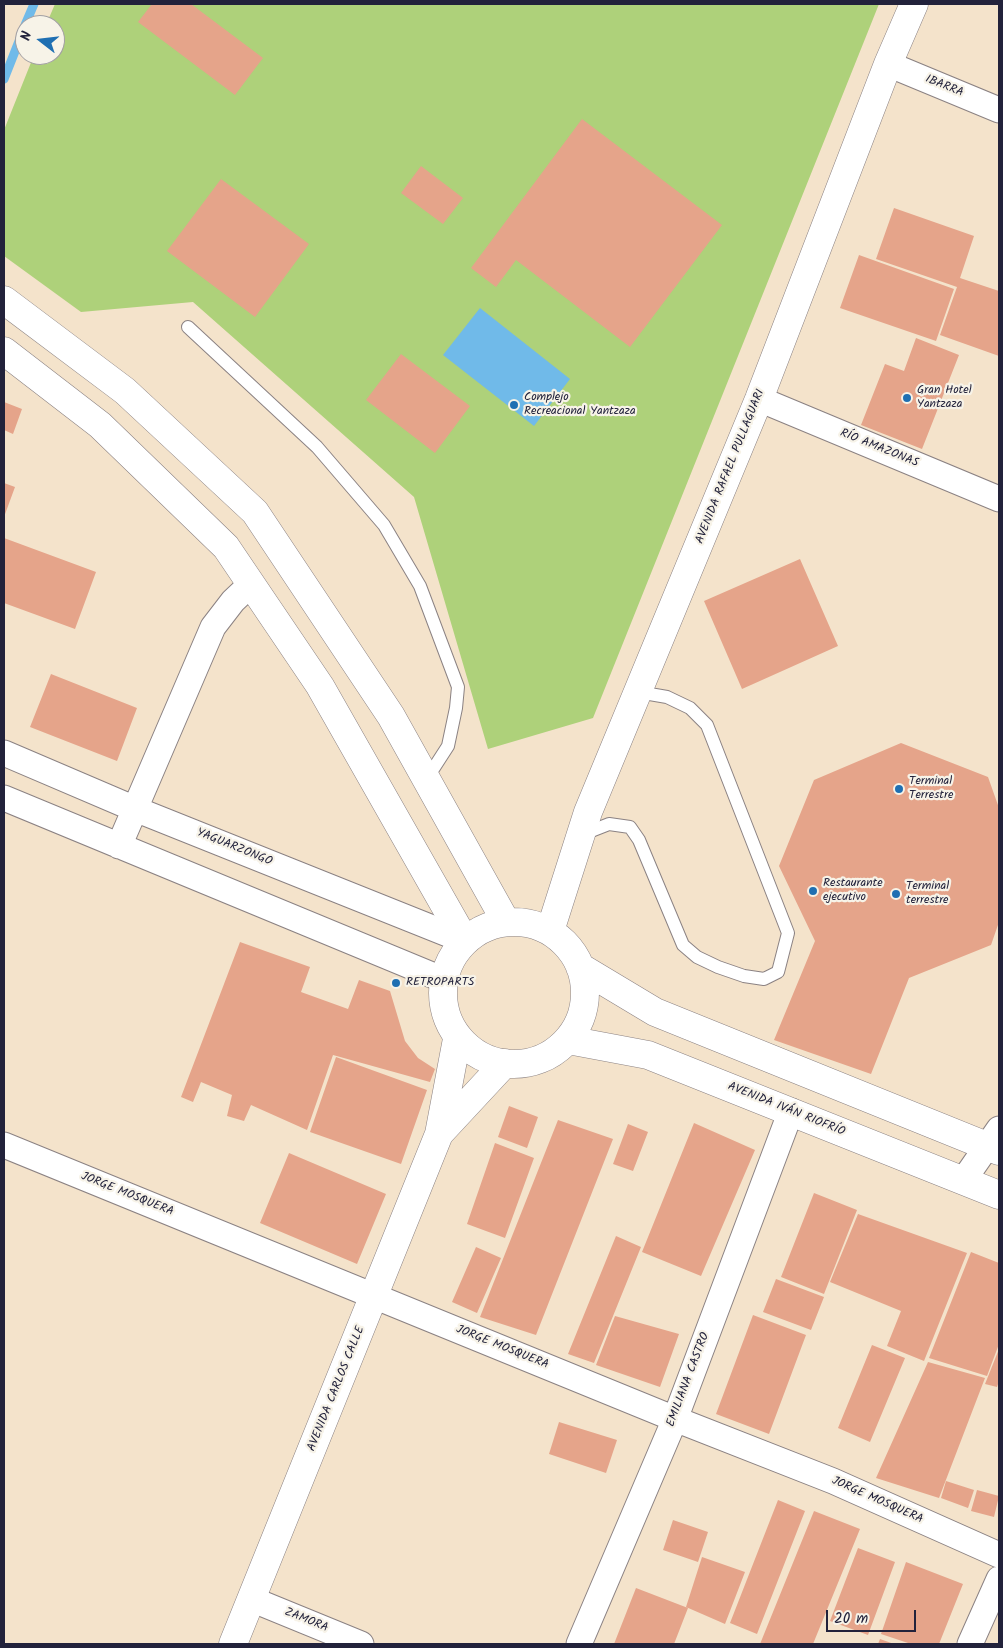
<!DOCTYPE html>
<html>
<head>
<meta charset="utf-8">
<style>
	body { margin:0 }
	#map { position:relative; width:1003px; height:1648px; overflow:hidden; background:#f4e3cb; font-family:Kalam,sans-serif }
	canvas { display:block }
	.frame { position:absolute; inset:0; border:5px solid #22223b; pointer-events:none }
	.north { position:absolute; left:15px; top:15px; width:50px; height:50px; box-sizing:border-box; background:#f7f3e8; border:1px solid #a29fa3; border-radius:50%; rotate:286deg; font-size:14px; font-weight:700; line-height:20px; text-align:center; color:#22223b }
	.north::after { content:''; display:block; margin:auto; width:18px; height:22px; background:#1f6fb2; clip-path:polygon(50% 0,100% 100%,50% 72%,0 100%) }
	.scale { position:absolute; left:826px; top:1610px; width:90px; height:22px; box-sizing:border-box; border:2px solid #22223b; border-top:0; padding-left:6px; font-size:15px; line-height:18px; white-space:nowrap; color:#22223b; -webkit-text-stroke:4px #f7f3e8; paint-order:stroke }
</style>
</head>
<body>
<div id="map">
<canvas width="1003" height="1648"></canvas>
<div class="frame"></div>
<div class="north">N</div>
<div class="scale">20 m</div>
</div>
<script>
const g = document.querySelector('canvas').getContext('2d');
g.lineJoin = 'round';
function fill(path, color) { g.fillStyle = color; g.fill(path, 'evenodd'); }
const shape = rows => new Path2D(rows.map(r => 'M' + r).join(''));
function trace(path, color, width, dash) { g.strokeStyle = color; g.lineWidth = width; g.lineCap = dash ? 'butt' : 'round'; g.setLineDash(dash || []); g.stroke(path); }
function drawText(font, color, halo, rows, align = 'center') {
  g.font = font + ' Kalam,sans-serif'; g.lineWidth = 4.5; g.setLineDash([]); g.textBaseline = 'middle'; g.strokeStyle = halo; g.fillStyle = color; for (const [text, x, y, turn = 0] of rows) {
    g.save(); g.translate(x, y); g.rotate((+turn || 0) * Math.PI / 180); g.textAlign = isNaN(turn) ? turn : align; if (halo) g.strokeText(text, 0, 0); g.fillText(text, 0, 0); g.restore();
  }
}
fill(shape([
	[55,4,879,4,593,718,488,749,414,497,193,302,81,312,4,256,4,130,34,55,55,55,55,25,46,25]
]), '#aed17a');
fill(shape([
	[480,308,570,379,534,426,443,355]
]), '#70bae9');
trace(shape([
	[25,25,34,4],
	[4,79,25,26]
]), '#70bae9', 9);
fill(shape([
	[152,4,191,4,263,58,235,95,138,22],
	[582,119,722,225,630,347,516,260,496,287,471,268],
	[421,166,463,198,443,224,401,193],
	[221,179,309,244,255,317,167,251],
	[894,208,974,236,960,278,999,291,999,356,940,335,957,287,876,259],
	[859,255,954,289,936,341,840,308],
	[916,338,959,355,922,449,861,425,885,364,904,371],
	[401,354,470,406,435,453,366,400],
	[4,402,22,409,13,434,4,430],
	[4,483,15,487,4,517],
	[4,538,96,572,75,629,4,603],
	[800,559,838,646,742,689,704,601],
	[51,674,137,708,117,761,30,727],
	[901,743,988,777,999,808,999,922,991,945,909,978,871,1074,774,1040,815,941,779,866,814,780],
	[240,942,310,967,301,992,348,1009,359,980,390,991,405,1041,418,1058,435,1069,430,1082,333,1055,307,1130,251,1105,244,1121,227,1116,232,1095,201,1082,193,1102,181,1097],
	[336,1057,427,1090,401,1164,310,1132],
	[509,1106,538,1117,527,1148,498,1137],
	[558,1120,613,1139,536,1335,480,1317],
	[694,1123,755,1150,701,1276,642,1252],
	[628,1124,648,1132,633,1171,613,1164],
	[495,1143,534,1158,505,1238,467,1224],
	[289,1153,386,1194,357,1264,260,1223],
	[814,1193,857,1210,824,1294,781,1277],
	[858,1214,967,1253,924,1361,887,1346,901,1311,830,1282],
	[616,1236,641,1247,594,1363,568,1354],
	[476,1247,501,1258,477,1313,452,1302],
	[971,1252,999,1263,999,1344,987,1376,929,1358],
	[776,1279,824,1297,811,1330,763,1312],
	[753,1315,806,1335,769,1434,716,1414],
	[615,1316,679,1334,660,1387,596,1365],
	[872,1345,905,1358,870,1442,838,1428],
	[999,1349,999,1381,997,1387,985,1384],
	[928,1362,985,1378,939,1498,876,1478],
	[559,1422,617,1440,606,1473,549,1454],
	[946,1481,974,1490,968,1508,941,1498],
	[977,1490,999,1496,994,1517,971,1511],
	[778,1500,805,1511,757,1634,730,1623],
	[814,1511,860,1529,813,1644,760,1644],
	[673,1520,708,1532,698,1562,663,1550],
	[858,1548,895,1562,868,1635,830,1621],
	[702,1557,745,1572,725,1624,686,1607],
	[906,1562,963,1584,939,1644,911,1644,881,1634],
	[636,1588,688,1608,674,1644,614,1644],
	[880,1639,894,1644,878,1644]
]), '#e5a48a');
const lane = shape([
	[188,327,317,447,384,525,420,586,458,687,456,708,448,746,426,780],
	[581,835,609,824,630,827,639,840,683,945,697,957,718,967,744,976,764,979,778,972,788,933,707,725,690,708,667,697,638,692]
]);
const street = shape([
	[888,64,999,110],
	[759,399,999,499],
	[4,753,135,809,465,941],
	[4,798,444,980],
	[119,846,213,627,233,601,251,584],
	[4,1145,675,1419,833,1481,999,1555],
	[963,1181,999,1129],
	[251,1599,361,1644],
	[579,1644,675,1419,791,1111],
	[970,1644,999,1579]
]);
const secondary = shape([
	[4,300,125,391,255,512,391,716,506,922],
	[4,351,100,425,226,547,320,686,465,941],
	'443 993a71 71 0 1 1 142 0a71 71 0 1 1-142 0Z',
	[550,931,588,812,759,399,888,64,914,4],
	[580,967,655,1012,999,1151],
	[568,1040,648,1055,999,1195],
	[439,1134,505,1063],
	[233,1644,439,1134,457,1039]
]);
trace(lane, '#8b8283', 14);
trace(street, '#8b8283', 27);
trace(secondary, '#8b8283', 29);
trace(lane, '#fff', 12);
trace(street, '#fff', 25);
trace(secondary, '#fff', 28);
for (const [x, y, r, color] of [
	[907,398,5,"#1f6fb2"],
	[514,405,5,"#1f6fb2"],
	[899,789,5,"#1f6fb2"],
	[813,891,5,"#1f6fb2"],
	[896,894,5,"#1f6fb2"],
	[396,983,5,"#1f6fb2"]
]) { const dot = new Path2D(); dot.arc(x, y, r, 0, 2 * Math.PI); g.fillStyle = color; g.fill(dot); trace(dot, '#f7f3e8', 2); }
drawText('12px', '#22223b', '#f7f3e8', [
	["IBARRA",944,87,22],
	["RÍO AMAZONAS",879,449,22],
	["AVENIDA RAFAEL PULLAGUARI",731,467,-68],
	["YAGUARZONGO",234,848,22],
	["AVENIDA IVÁN RIOFRÍO",786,1110,22],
	["JORGE MOSQUERA",127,1195,22],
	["JORGE MOSQUERA",502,1348,22],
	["EMILIANA CASTRO",689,1380,-69],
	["AVENIDA CARLOS CALLE",337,1389,-68],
	["JORGE MOSQUERA",877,1501,24],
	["ZAMORA",306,1621,22]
]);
drawText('12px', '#22223b', '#f7f3e8', [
	["Gran Hotel",917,391],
	["Yantzaza",917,405],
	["Complejo",524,398],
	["Recreacional Yantzaza",524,412],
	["Terminal",909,782],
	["Terrestre",909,796],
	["Restaurante",823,884],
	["ejecutivo",823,898],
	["Terminal",906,887],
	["terrestre",906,901],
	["RETROPARTS",406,983]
], 'left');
</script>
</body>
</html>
